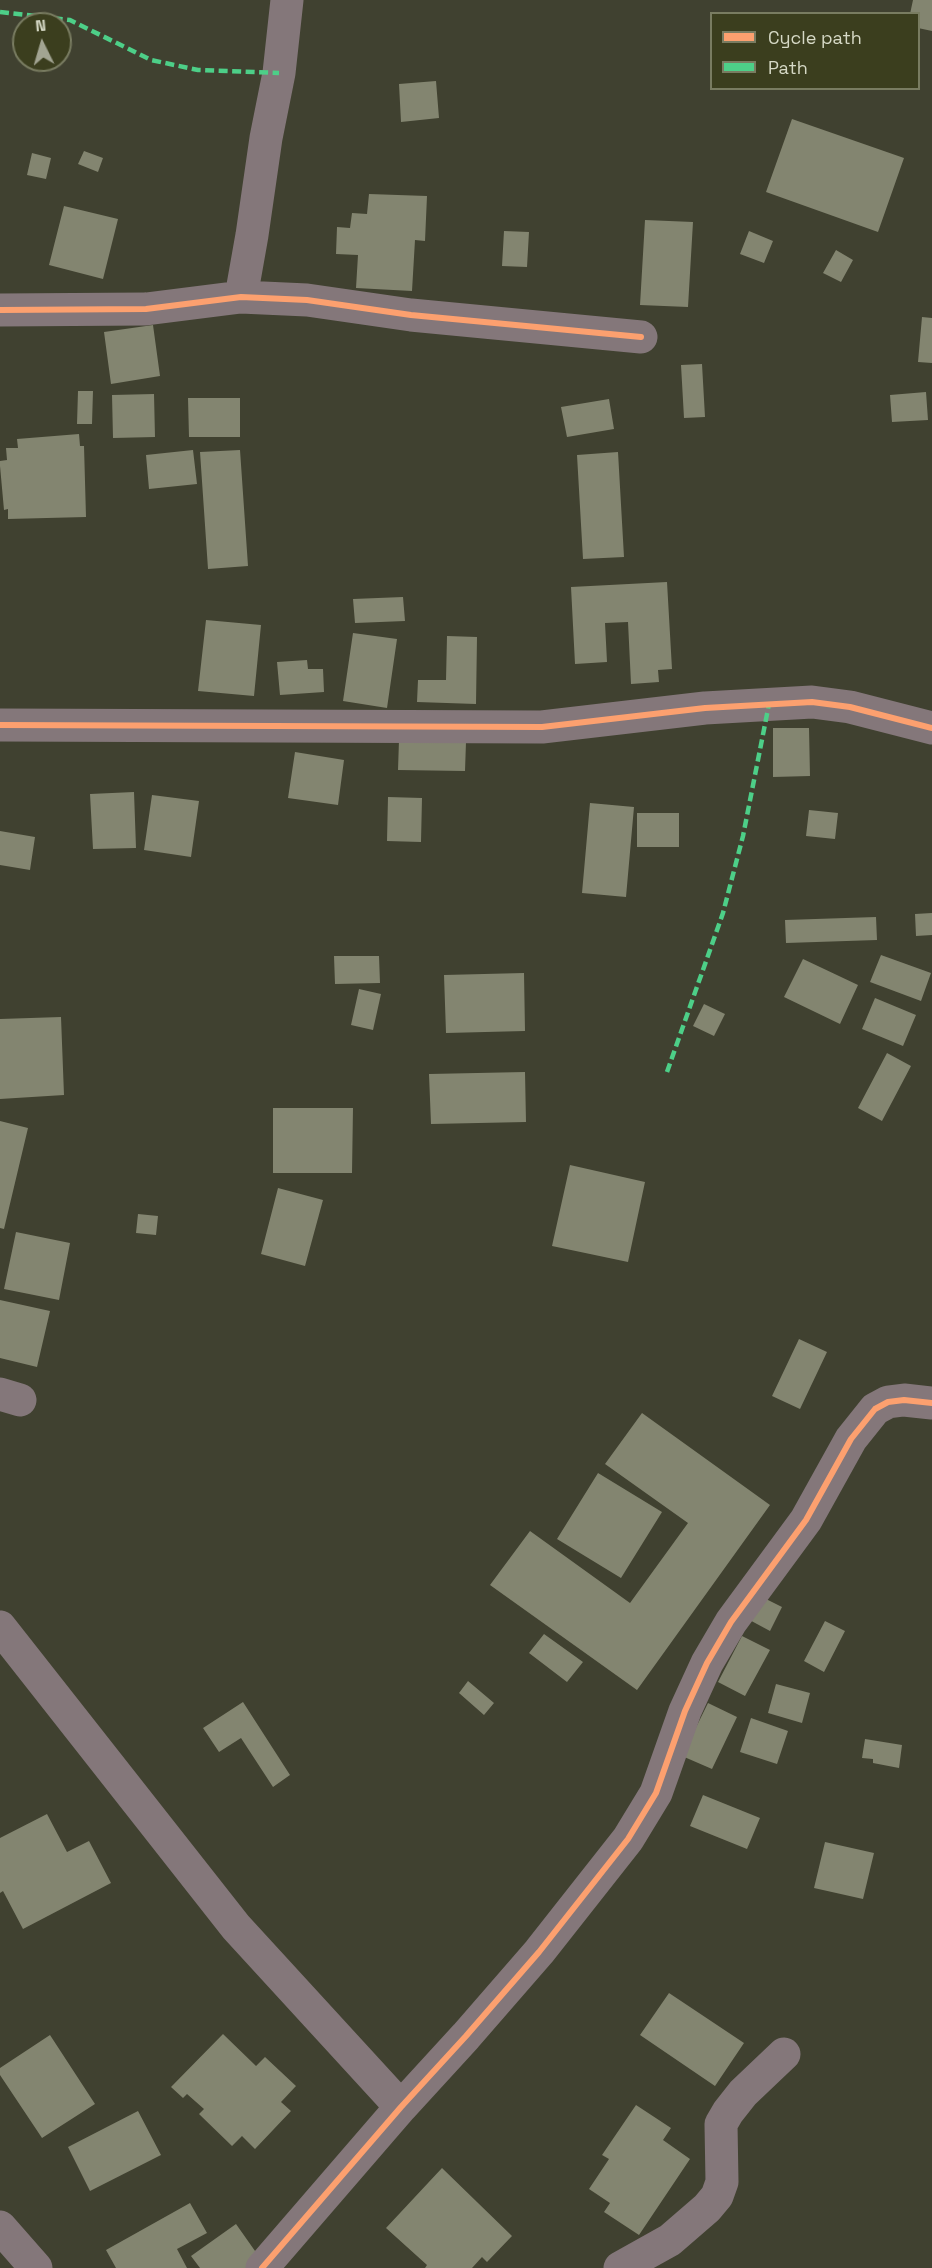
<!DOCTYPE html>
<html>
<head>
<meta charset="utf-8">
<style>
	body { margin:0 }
	#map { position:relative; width:932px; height:2268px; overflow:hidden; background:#404130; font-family:"Space Grotesk",sans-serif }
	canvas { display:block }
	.legend { position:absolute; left:710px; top:12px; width:210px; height:78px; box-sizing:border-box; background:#3b3e1e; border:2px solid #797c61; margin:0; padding:8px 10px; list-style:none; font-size:18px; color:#d6d9c6 }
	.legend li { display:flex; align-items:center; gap:12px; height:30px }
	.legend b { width:30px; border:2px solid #797c61 }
	.north { position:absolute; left:12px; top:12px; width:60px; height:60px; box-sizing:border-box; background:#3b3e1e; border:2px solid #797c61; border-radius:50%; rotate:355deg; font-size:16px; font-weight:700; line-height:24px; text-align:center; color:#d6d9c6 }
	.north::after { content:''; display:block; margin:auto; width:21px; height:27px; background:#a2a492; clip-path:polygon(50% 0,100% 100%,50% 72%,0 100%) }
</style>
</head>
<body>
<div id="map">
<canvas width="932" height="2268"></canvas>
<ul class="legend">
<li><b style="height:8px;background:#fca06f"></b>Cycle path</li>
<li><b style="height:8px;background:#4dcf88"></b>Path</li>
</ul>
<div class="north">N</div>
</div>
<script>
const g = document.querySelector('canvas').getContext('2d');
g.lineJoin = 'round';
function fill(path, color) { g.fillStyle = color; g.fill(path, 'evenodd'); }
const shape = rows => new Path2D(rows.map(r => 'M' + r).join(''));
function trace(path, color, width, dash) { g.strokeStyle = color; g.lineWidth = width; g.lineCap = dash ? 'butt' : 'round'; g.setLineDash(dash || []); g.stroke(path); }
fill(shape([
	[913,0,932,0,932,31,918,28,918,14,910,14],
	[436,81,439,118,401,122,399,84],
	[792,119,904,158,878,232,766,192],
	[84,151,103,158,98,172,78,164],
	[32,153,51,158,46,179,27,175],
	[369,194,427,196,425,241,415,240,412,291,356,288,358,255,336,254,337,227,350,228,352,213,367,214],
	[64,206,118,219,103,279,49,265],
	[645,220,693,222,688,307,640,305],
	[504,231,529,232,527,267,502,266],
	[749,231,773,241,764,263,740,254],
	[836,250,853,260,841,282,823,273],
	[922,317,932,318,932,363,918,362],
	[153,325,160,376,111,384,104,332],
	[702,364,705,417,684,418,681,365],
	[78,391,93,391,92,424,77,424],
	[926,392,928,420,892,422,890,395],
	[154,394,155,437,113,438,112,395],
	[188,398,240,398,240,437,189,437],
	[609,399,614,429,567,437,561,407],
	[79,434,80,446,84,446,86,517,8,519,8,509,4,510,0,466,0,461,7,460,6,448,18,448,17,439],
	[193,450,197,484,149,489,146,455],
	[240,450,248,566,208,569,200,452],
	[618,452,624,557,583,559,577,455],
	[667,582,672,669,658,670,659,682,631,684,628,622,605,623,607,662,575,664,571,587],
	[403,597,405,621,355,623,353,599],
	[206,620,261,625,254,696,198,691],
	[353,633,397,639,387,708,343,701],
	[447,636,477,637,476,704,417,702,418,680,446,680],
	[307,660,308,669,323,669,324,692,280,695,277,662],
	[773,728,809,728,810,776,773,777],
	[399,740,466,742,465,771,398,770],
	[295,752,344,760,338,805,288,798],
	[134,792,136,848,93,849,90,794],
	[152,795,199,801,191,857,144,850],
	[388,797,422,798,421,842,387,841],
	[590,803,634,807,626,897,582,893],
	[809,810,838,813,835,839,806,836],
	[637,813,679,813,679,847,637,847],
	[0,831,35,837,30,870,0,865],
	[932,913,932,935,916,936,915,914],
	[876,917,877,940,786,943,785,920],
	[881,955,931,973,921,1001,870,982],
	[334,956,379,956,380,983,335,984],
	[803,959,858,985,840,1024,784,997],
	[524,973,525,1031,446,1033,444,975],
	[359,989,381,994,373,1030,351,1025],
	[875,998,916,1015,903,1046,862,1029],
	[704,1004,725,1014,714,1036,693,1026],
	[61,1017,64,1095,0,1099,0,1019],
	[887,1053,911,1066,882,1121,858,1108],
	[525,1072,526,1122,431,1124,429,1074],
	[273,1108,353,1108,352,1173,273,1173],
	[0,1121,28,1128,4,1229,0,1228],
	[570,1165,645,1182,628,1262,552,1246],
	[278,1188,323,1200,305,1266,261,1254],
	[138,1214,158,1216,156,1235,136,1233],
	[16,1232,70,1243,59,1300,4,1289],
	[0,1300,50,1311,37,1367,0,1358],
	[799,1339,827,1352,800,1409,772,1396],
	[642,1413,770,1505,637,1690,490,1585,530,1531,630,1603,688,1523,605,1464],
	[598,1473,662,1512,621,1578,557,1539],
	[756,1594,782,1607,770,1631,744,1617],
	[825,1621,845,1631,824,1672,804,1661],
	[544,1634,583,1662,567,1682,529,1653],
	[742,1636,770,1650,745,1696,718,1682],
	[468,1681,494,1703,484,1715,459,1693],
	[776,1684,810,1693,802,1723,768,1713],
	[243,1702,290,1775,273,1787,241,1738,219,1752,203,1728],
	[708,1703,737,1717,712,1769,682,1756],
	[751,1718,788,1731,777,1764,740,1752],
	[865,1739,902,1745,899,1768,873,1763,873,1759,862,1758],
	[703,1795,760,1818,747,1849,690,1826],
	[47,1814,67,1852,89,1841,111,1883,23,1929,3,1891,0,1893,0,1838],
	[825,1842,874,1853,863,1899,814,1888],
	[669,1993,744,2043,715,2086,640,2035],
	[223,2034,256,2066,265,2057,296,2086,281,2102,291,2111,255,2149,242,2136,232,2146,199,2114,204,2109,187,2094,183,2098,171,2087],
	[50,2035,95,2104,42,2138,0,2075,0,2068],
	[636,2105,671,2128,663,2140,690,2159,639,2235,604,2212,610,2203,589,2189,609,2159,602,2155],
	[138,2111,161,2155,90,2191,68,2147],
	[442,2168,512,2236,487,2262,482,2257,472,2268,425,2268,427,2265,386,2228],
	[190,2203,207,2233,177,2249,187,2268,116,2268,106,2250],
	[236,2224,260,2258,246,2268,200,2268,191,2256]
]), '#838570');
trace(shape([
	[241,297,252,235,266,138,279,73,287,0],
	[0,310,146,309,241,297,307,300,411,315,641,337],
	[0,725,542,727,705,708,812,702,850,707,932,728],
	[0,1394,20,1400],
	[0,1627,236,1927,401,2107],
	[0,2227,36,2268],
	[262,2268,401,2107,466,2036,539,1952,628,1839,656,1793,685,1711,707,1663,731,1622,806,1520,851,1439,875,1409,888,1402,904,1400,932,1403],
	[620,2268,670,2240,707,2208,717,2196,722,2182,721,2124,728,2112,743,2093,784,2054]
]), '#84777a', 33);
trace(shape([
	[0,12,70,20,151,60,198,70,279,73],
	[667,1072,723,913,743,836,769,704]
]), '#4dcf88', 4.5, [9, 4.5]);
trace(shape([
	[0,310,146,309,241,297,307,300,411,315,641,337],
	[0,725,542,727,705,708,812,702,850,707,932,728],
	[262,2268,401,2107,466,2036,539,1952,628,1839,656,1793,685,1711,707,1663,731,1622,806,1520,851,1439,875,1409,888,1402,904,1400,932,1403]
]), '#fca06f', 6);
</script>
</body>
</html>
